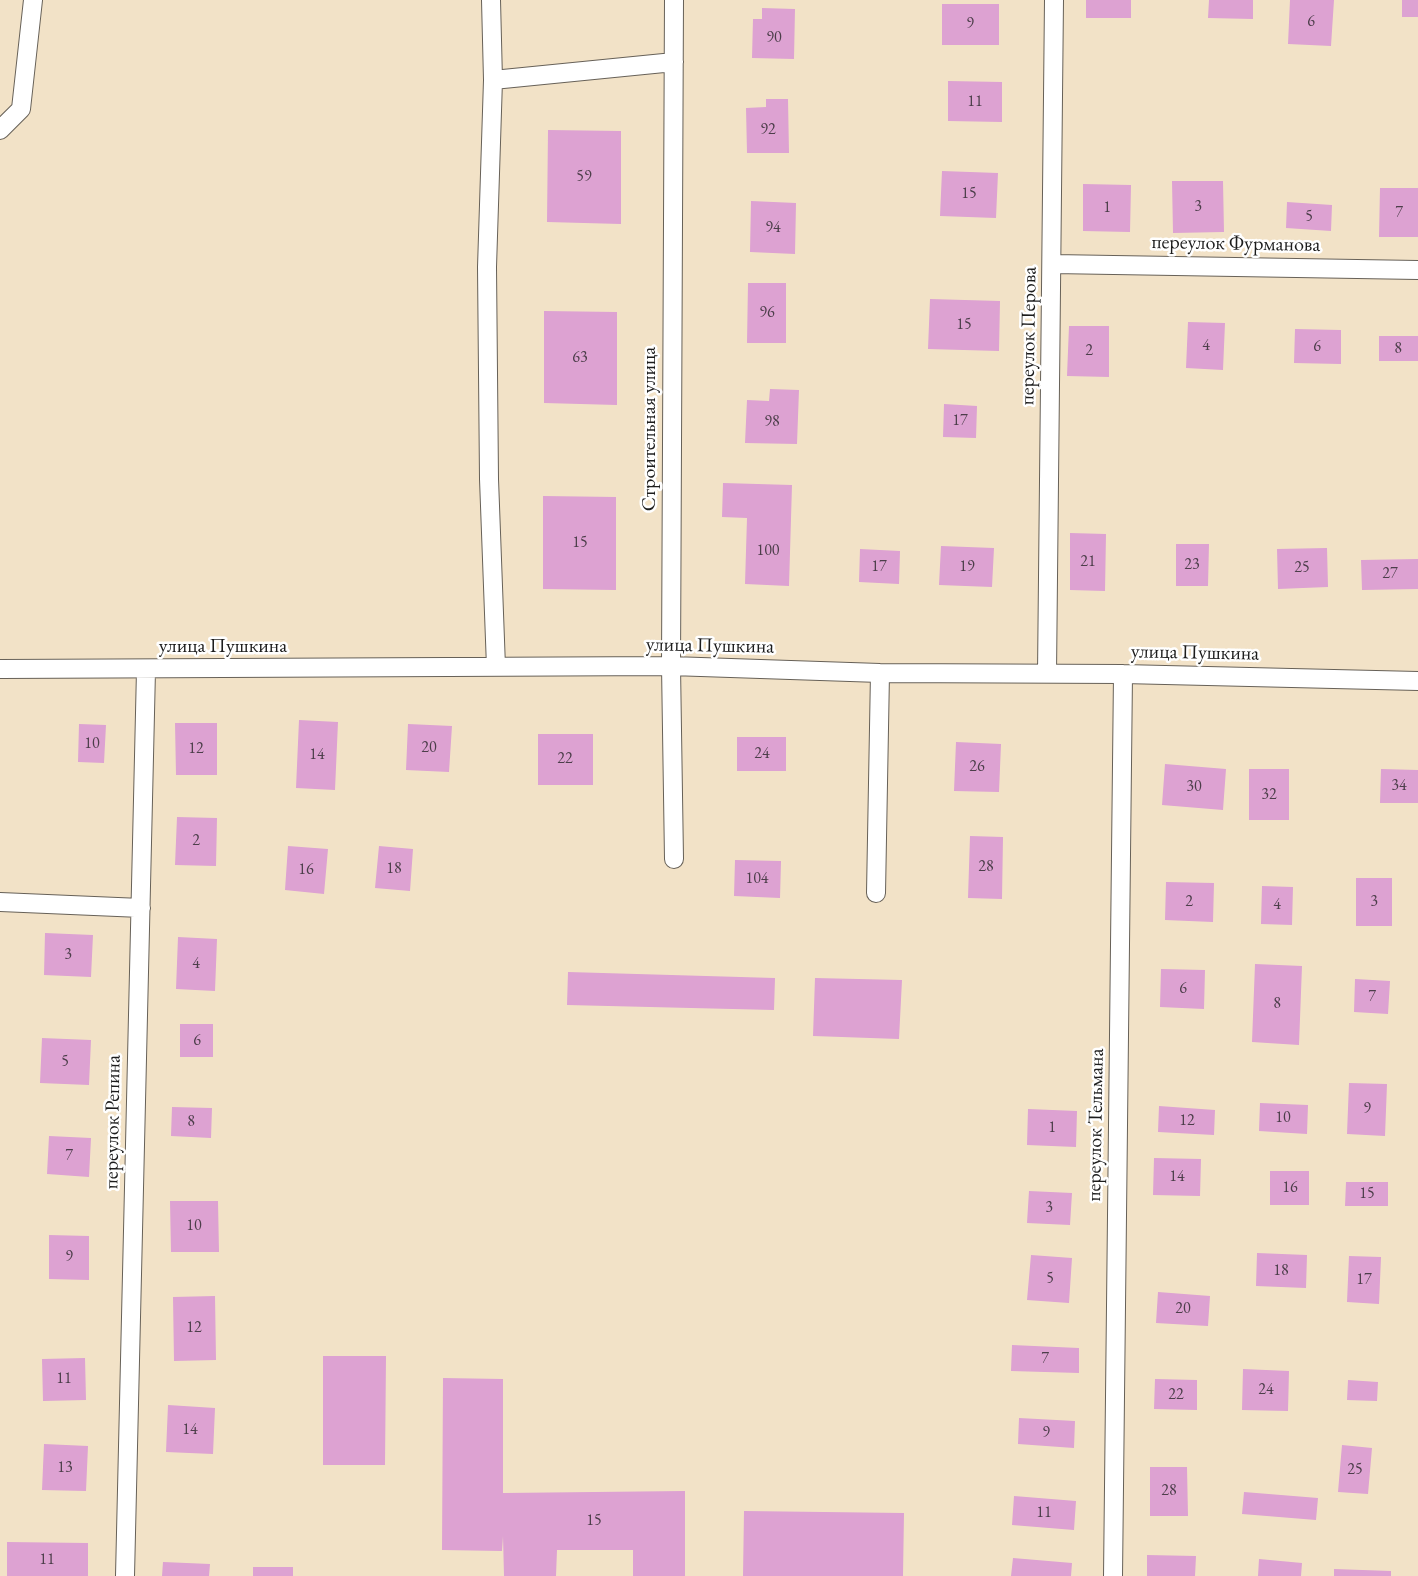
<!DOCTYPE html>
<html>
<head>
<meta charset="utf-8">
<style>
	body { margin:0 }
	canvas { display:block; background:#f2e2c7 }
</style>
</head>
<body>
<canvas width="1418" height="1576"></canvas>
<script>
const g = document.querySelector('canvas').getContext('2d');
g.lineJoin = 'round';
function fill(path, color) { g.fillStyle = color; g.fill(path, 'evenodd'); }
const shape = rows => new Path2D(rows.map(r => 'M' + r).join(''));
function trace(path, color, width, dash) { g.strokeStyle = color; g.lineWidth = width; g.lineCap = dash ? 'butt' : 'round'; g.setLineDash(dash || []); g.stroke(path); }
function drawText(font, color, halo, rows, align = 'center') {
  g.font = font + ' "EB Garamond",serif'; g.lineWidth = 5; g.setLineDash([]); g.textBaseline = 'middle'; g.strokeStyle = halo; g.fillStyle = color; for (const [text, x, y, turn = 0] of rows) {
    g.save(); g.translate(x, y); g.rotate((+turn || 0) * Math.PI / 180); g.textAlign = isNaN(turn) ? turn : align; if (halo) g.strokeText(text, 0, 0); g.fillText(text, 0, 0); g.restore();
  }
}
fill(shape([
	[1086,0,1131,0,1131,18,1086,18],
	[1209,0,1253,0,1253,19,1208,18],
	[1290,0,1334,0,1331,46,1288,44],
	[1402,0,1418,0,1418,17,1402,17],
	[942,4,999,4,999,45,942,45],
	[762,8,795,9,794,59,752,58,753,19,762,19],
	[948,81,1002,82,1002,122,948,121],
	[766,99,788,99,789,153,747,153,746,108,766,107],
	[548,130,621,131,621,224,547,222],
	[942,171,998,173,996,218,940,216],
	[1172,181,1223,181,1224,232,1173,233],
	[1083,184,1131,185,1130,232,1083,231],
	[1380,188,1418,188,1418,237,1379,237],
	[751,201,796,203,795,254,750,252],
	[1287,202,1332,205,1331,231,1286,228],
	[748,283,786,283,786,343,747,343],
	[930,299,1000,301,999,351,928,349],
	[544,311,617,312,617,405,544,403],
	[1188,322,1225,323,1223,370,1186,368],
	[1069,326,1109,326,1109,377,1067,376],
	[1295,329,1341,330,1341,364,1294,363],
	[1379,336,1418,336,1418,361,1379,361],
	[770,389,799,390,797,444,745,443,747,400,769,401],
	[944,404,977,406,976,438,943,437],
	[723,483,792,485,789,586,745,584,747,518,722,517],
	[543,496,616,497,616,590,543,589],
	[1070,533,1106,534,1105,591,1070,590],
	[1176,544,1209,544,1208,586,1176,586],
	[941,546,994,548,992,587,939,585],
	[1327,548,1328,587,1278,589,1277,549],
	[860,549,900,551,899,584,859,582],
	[1418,559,1418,589,1362,590,1361,560],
	[299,720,338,722,335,790,296,788],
	[175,723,217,723,217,775,176,775],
	[79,724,106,725,104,763,78,762],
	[408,724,452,726,449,772,406,770],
	[538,734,593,734,593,785,538,785],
	[737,737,786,737,786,771,737,771],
	[956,742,1001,744,999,792,954,791],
	[1165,764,1226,769,1223,810,1162,805],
	[1249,769,1289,769,1289,820,1249,820],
	[1381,769,1418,770,1418,803,1380,803],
	[177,817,217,818,216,866,175,865],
	[970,836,1003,837,1002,899,968,898],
	[288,846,328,849,324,894,285,890],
	[379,846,413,849,410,891,375,888],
	[735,860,781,861,780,898,734,896],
	[1356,878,1392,878,1392,926,1356,926],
	[1166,882,1214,883,1213,922,1165,920],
	[1262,886,1293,887,1292,925,1261,924],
	[45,933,93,935,91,977,44,975],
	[178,937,217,939,215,991,176,989],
	[1255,964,1302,966,1299,1045,1252,1042],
	[1161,969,1205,970,1204,1009,1160,1007],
	[568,972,775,978,774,1010,567,1005],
	[815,978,902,980,899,1039,813,1036],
	[1355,979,1390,981,1388,1014,1354,1012],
	[180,1024,213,1024,213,1057,180,1057],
	[42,1038,91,1040,89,1085,40,1083],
	[1349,1083,1387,1084,1385,1136,1347,1134],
	[1260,1103,1308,1105,1307,1134,1259,1131],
	[1159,1106,1215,1110,1214,1135,1158,1132],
	[172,1107,212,1108,211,1138,171,1136],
	[1028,1109,1077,1111,1076,1147,1027,1145],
	[49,1136,91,1138,89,1177,47,1174],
	[1154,1158,1201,1159,1200,1196,1153,1195],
	[1270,1171,1309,1171,1309,1205,1270,1205],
	[1346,1182,1388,1182,1388,1206,1345,1206],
	[1029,1191,1072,1193,1070,1225,1027,1223],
	[170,1201,218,1201,219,1252,171,1252],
	[49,1235,89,1236,89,1280,49,1279],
	[1257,1253,1307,1255,1306,1288,1256,1286],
	[1031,1255,1072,1258,1069,1303,1027,1300],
	[1349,1256,1381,1257,1379,1304,1347,1302],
	[1158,1292,1210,1296,1208,1326,1156,1323],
	[215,1296,216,1360,174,1361,173,1297],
	[1012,1345,1079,1348,1079,1373,1011,1371],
	[323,1356,386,1356,385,1465,323,1465],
	[85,1358,86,1400,43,1401,42,1359],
	[1243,1369,1289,1371,1288,1411,1242,1410],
	[443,1378,503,1379,503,1493,685,1491,685,1576,633,1576,633,1550,557,1550,556,1576,504,1576,503,1536,502,1551,442,1550],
	[1155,1379,1197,1380,1197,1410,1154,1409],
	[1348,1380,1378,1382,1377,1401,1347,1400],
	[168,1405,215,1408,213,1454,166,1452],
	[1019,1418,1075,1421,1074,1448,1018,1444],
	[44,1444,88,1446,86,1491,42,1490],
	[1342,1445,1372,1448,1368,1494,1338,1492],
	[1150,1467,1187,1467,1188,1516,1150,1516],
	[1244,1492,1318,1498,1316,1520,1242,1514],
	[1014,1496,1076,1501,1074,1530,1012,1525],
	[744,1511,904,1513,903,1576,743,1576],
	[7,1542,88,1543,88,1576,7,1576],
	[1147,1555,1196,1556,1195,1576,1147,1576],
	[1013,1558,1072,1563,1071,1576,1011,1576],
	[1259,1559,1302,1563,1301,1576,1258,1576],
	[163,1562,210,1564,209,1576,162,1576],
	[253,1567,293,1567,293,1576,253,1576],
	[1334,1569,1391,1571,1391,1576,1334,1576]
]), '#dda2d2');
const lane = shape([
	[491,0,493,80,487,267,489,479,496,667],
	[674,0,671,666,674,859],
	[493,80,674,62],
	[0,130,21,109,33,0],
	[1053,264,1418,270],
	[0,669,671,666,880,673,1123,674,1418,681],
	[1047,673,1054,0],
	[876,893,880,673],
	[0,902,141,908],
	[125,1576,146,670],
	[1113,1576,1123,674]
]);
trace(lane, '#676158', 20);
trace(lane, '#fff', 18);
drawText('16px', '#4c3e4a', null, [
	["6",1311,22],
	["9",970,24],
	["90",774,38],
	["11",975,102],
	["92",768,130],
	["59",584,177],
	["15",969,194],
	["3",1198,207],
	["1",1107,208],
	["7",1399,213],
	["5",1309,217],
	["94",773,228],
	["96",767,313],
	["15",964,325],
	["4",1206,346],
	["6",1317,347],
	["8",1398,349],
	["2",1089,351],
	["63",580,358],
	["17",960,421],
	["98",772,422],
	["15",580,543],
	["100",768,551],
	["21",1088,562],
	["23",1192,565],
	["17",879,567],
	["19",967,567],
	["25",1302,568],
	["27",1390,574],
	["10",92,744],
	["20",429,748],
	["12",196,749],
	["24",762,754],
	["14",317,755],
	["22",565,759],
	["26",977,767],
	["34",1399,786],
	["30",1194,787],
	["32",1269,795],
	["2",196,841],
	["28",986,867],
	["18",394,869],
	["16",306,870],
	["104",757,879],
	["2",1189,902],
	["3",1374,902],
	["4",1277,905],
	["3",68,955],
	["4",196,964],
	["6",1183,989],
	["7",1372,997],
	["8",1277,1004],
	["6",197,1041],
	["5",65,1062],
	["9",1367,1109],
	["10",1283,1118],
	["12",1187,1121],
	["8",191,1122],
	["1",1052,1128],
	["7",69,1156],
	["14",1177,1177],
	["16",1290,1188],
	["15",1367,1194],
	["3",1049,1208],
	["10",194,1226],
	["9",69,1257],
	["18",1281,1271],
	["5",1050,1279],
	["17",1364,1280],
	["20",1183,1309],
	["12",194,1328],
	["7",1045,1359],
	["11",64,1379],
	["24",1266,1390],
	["22",1176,1395],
	["14",190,1430],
	["9",1046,1433],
	["13",65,1468],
	["25",1355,1470],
	["28",1169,1491],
	["11",1044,1513],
	["15",594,1521],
	["11",47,1560]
]);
drawText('20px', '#1c1c1c', '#fff', [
	["переулок Фурманова",1236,244,1],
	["переулок Перова",1029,336,-89],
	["Строительная улица",650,429,-90],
	["улица Пушкина",710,646,1],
	["улица Пушкина",223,647],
	["улица Пушкина",1195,653,1],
	["переулок Репина",113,1122,-89],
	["переулок Тельмана",1096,1125,-89]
]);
</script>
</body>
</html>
